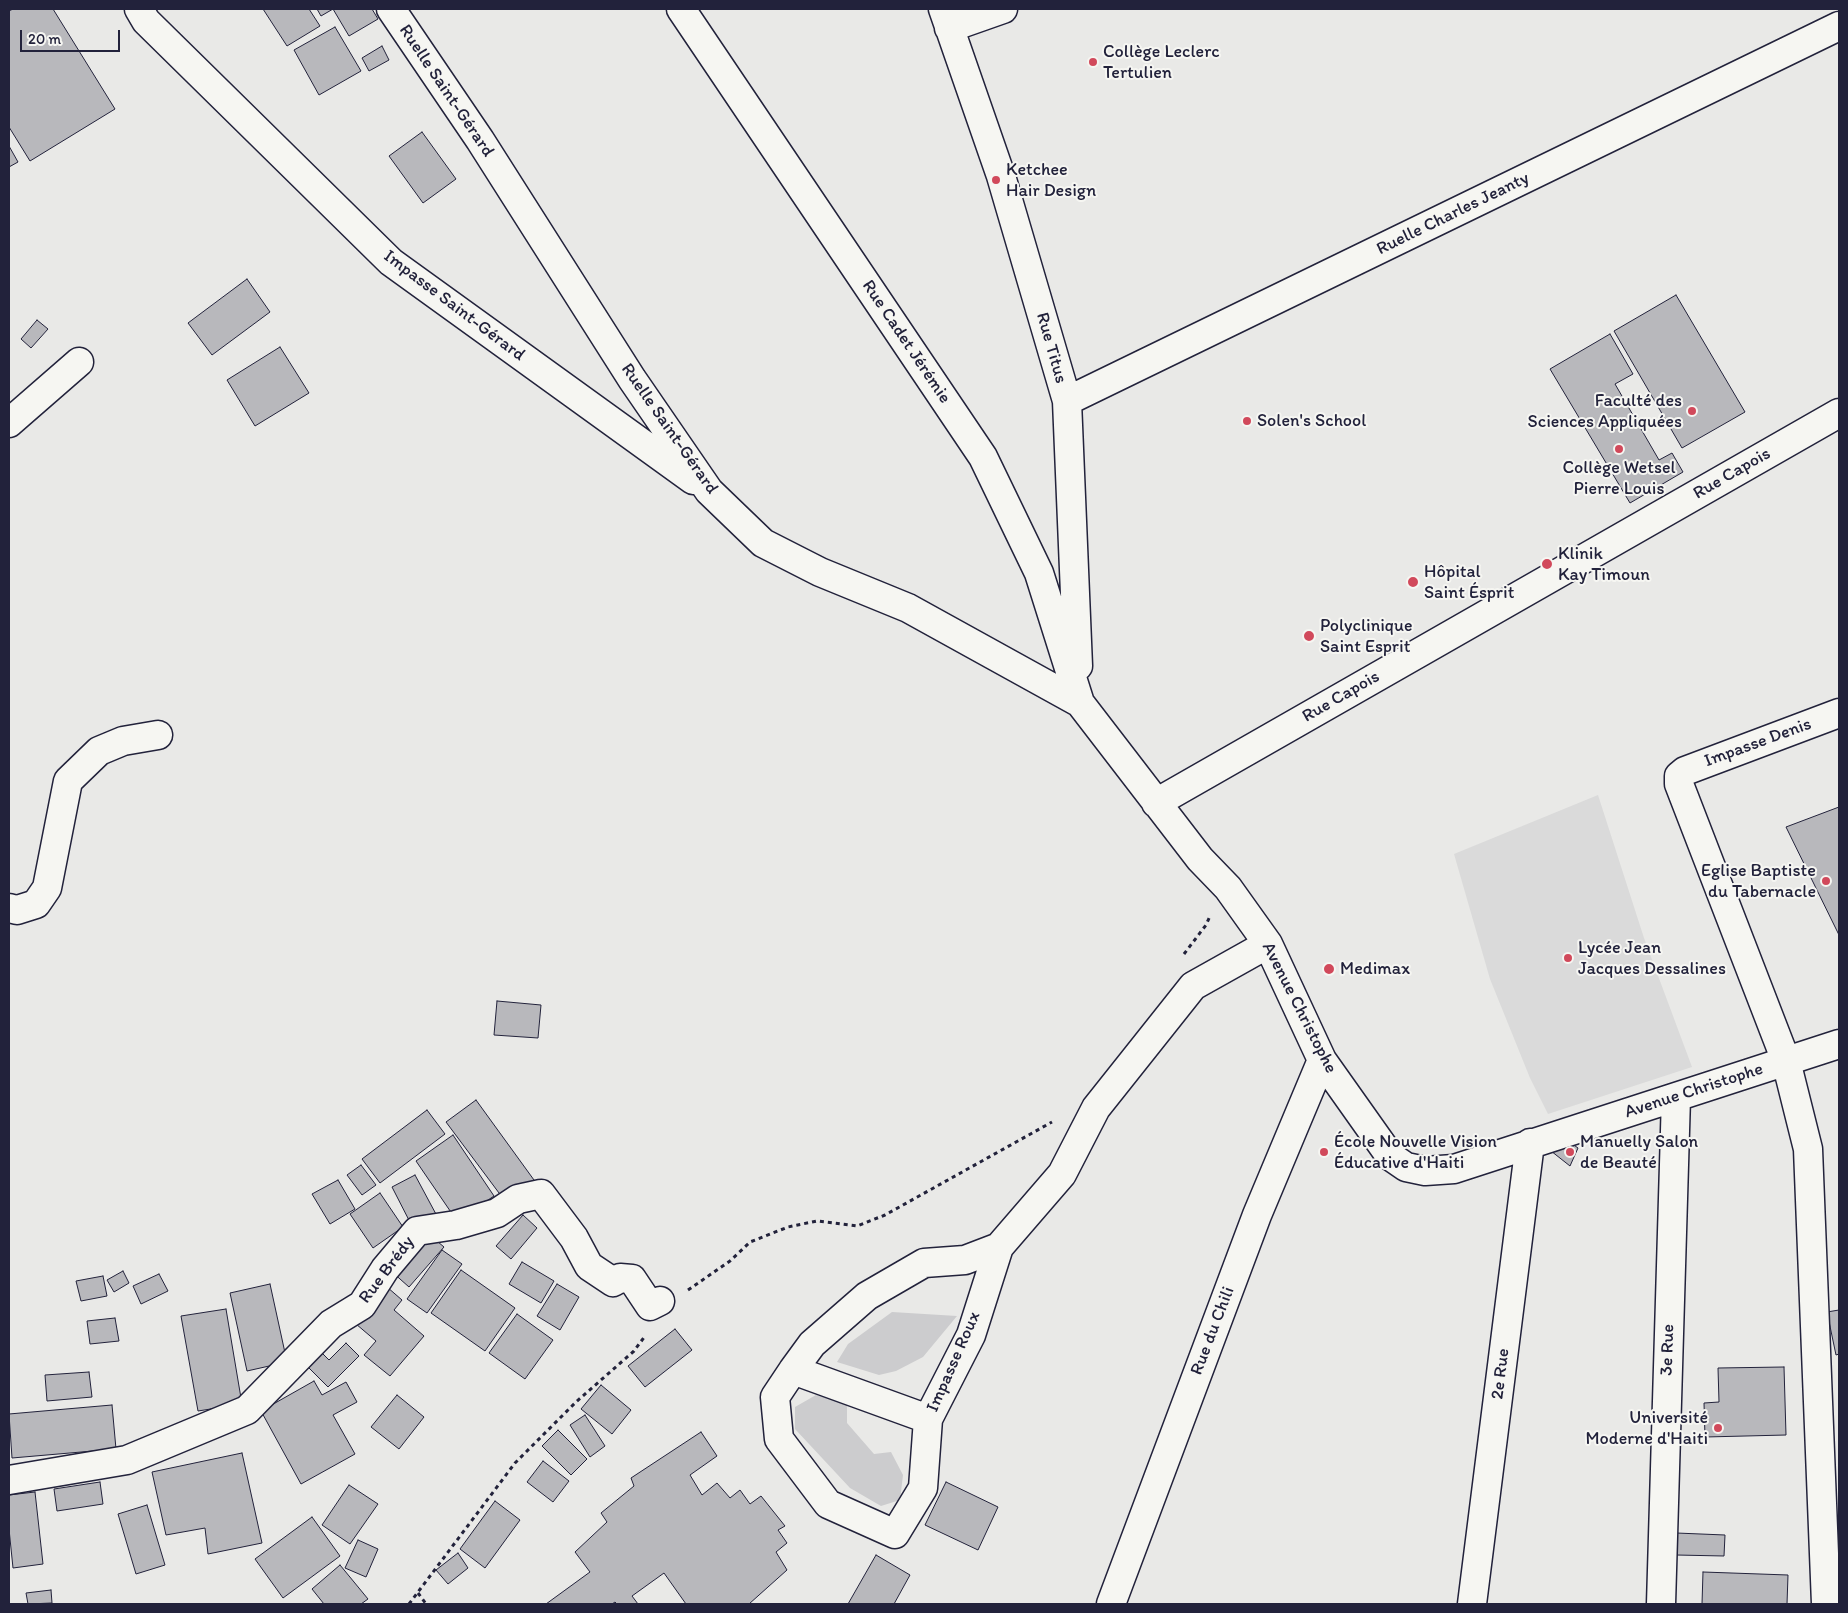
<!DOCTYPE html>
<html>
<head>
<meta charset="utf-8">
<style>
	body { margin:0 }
	#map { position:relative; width:1848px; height:1613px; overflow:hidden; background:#e9e9e7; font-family:Itim,sans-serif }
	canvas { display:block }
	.frame { position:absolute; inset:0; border:10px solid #22223b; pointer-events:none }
	.scale { position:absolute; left:20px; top:30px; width:100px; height:22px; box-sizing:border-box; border:2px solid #22223b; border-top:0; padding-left:6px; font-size:15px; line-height:18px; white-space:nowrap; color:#22223b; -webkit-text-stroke:4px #f6f6f2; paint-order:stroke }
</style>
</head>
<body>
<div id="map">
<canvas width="1848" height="1613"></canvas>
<div class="frame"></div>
<div class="scale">20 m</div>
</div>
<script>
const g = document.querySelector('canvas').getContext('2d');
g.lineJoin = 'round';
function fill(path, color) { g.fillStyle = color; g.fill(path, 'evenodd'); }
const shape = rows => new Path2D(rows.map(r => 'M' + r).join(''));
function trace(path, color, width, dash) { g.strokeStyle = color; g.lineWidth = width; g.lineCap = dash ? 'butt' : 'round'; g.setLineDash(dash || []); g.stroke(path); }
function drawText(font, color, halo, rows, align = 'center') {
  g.font = font + ' Itim,sans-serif'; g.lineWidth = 4; g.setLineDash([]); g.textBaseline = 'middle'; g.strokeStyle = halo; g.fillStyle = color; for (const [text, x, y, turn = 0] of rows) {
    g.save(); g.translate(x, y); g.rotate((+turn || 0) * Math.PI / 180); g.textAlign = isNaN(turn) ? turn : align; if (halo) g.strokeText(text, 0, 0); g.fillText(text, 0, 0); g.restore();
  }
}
fill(shape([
	[1598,795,1644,938,1692,1067,1548,1114,1530,1078,1490,979,1454,854]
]), '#dadada');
fill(shape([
	[892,1312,957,1316,923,1357,896,1371,879,1375,837,1362,848,1344],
	[816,1395,847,1404,847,1423,874,1454,891,1452,903,1475,900,1500,881,1506,850,1488,795,1429,795,1407]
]), '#ccccce');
const building = shape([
	[13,9,53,9,115,109,30,161,9,127,9,11,13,9],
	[263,9,309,9,320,26,287,46,263,9],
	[317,9,372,9,378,19,349,36,333,9,321,16,317,9],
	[335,27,361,71,319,95,294,50,335,27],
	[382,46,389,60,369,71,362,58,382,46],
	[422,132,456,179,423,203,389,156,422,132],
	[9,146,18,162,9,167,9,146],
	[247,279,270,312,212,355,188,323,247,279],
	[1676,295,1745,412,1682,448,1614,331,1676,295],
	[37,320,48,329,31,348,21,339,37,320],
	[1610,334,1633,374,1615,384,1659,460,1672,453,1683,472,1630,503,1550,369,1610,334],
	[280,347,309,393,255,426,227,380,280,347],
	[1839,807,1839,935,1786,827,1839,807],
	[497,1001,541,1005,538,1038,494,1035,497,1001],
	[476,1100,534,1180,505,1201,446,1122,476,1100],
	[427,1110,445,1134,380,1183,362,1159,427,1110],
	[453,1135,494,1196,457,1221,416,1161,453,1135],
	[1564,1138,1578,1148,1570,1166,1551,1151,1564,1138],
	[361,1165,376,1185,362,1195,347,1175,361,1165],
	[415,1175,437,1216,413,1228,392,1187,415,1175],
	[338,1180,355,1209,330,1224,312,1194,338,1180],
	[380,1193,403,1227,373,1248,350,1214,380,1193],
	[523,1215,537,1228,511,1259,496,1246,523,1215],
	[425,1231,444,1247,409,1287,391,1271,425,1231],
	[442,1250,462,1264,427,1313,407,1299,442,1250],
	[522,1262,554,1281,541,1303,509,1284,522,1262],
	[461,1270,515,1308,485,1351,431,1313,461,1270],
	[123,1271,129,1283,114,1292,107,1280,123,1271],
	[159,1274,168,1291,141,1304,133,1286,159,1274],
	[103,1276,107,1296,81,1301,76,1281,103,1276],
	[270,1284,287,1362,247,1371,230,1293,270,1284],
	[557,1284,579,1297,560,1330,537,1316,557,1284],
	[387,1287,402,1300,394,1310,424,1336,390,1376,364,1355,376,1341,356,1324,387,1287],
	[226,1309,242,1404,198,1411,181,1316,226,1309],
	[1839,1310,1839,1354,1836,1355,1827,1312,1839,1310],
	[517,1314,553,1340,525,1379,489,1353,517,1314],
	[115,1318,119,1341,90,1344,87,1321,115,1318],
	[675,1329,692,1350,645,1387,628,1366,675,1329],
	[346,1343,359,1356,328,1387,306,1365,320,1351,329,1360,346,1343],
	[1784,1367,1786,1435,1705,1437,1704,1403,1719,1402,1718,1368,1784,1367],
	[89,1372,92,1397,47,1401,45,1375,89,1372],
	[314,1381,322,1395,346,1382,357,1402,333,1415,355,1454,301,1484,261,1411,314,1381],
	[601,1385,631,1410,612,1434,581,1409,601,1385],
	[397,1395,424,1417,399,1449,371,1427,397,1395],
	[112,1405,116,1449,12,1458,9,1414,112,1405],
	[585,1415,605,1446,590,1457,570,1425,585,1415],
	[558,1430,587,1459,571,1475,542,1446,558,1430],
	[701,1432,717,1456,690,1475,702,1495,717,1483,730,1498,740,1490,750,1504,761,1496,785,1526,778,1530,787,1543,776,1552,787,1570,749,1604,686,1604,664,1573,632,1596,638,1604,617,1604,615,1602,612,1604,546,1604,590,1572,575,1552,607,1522,601,1513,634,1486,631,1478,701,1432],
	[242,1453,262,1543,208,1554,205,1528,166,1535,152,1472,242,1453],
	[543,1461,569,1481,553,1502,527,1482,543,1461],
	[100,1482,103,1504,57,1511,54,1489,100,1482],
	[946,1482,998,1507,978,1550,925,1525,946,1482],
	[349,1485,378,1504,350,1544,322,1525,349,1485],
	[35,1492,43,1564,13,1568,9,1529,9,1495,35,1492],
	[495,1501,520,1520,485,1568,460,1549,495,1501],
	[147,1505,165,1565,136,1574,118,1514,147,1505],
	[312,1517,340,1556,283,1598,255,1559,312,1517],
	[1676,1533,1725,1535,1724,1556,1676,1555,1676,1533],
	[358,1540,378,1549,366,1577,345,1568,358,1540],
	[458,1553,468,1568,448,1584,436,1570,458,1553],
	[876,1555,910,1575,894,1604,848,1604,876,1555],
	[340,1565,368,1599,361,1604,324,1604,312,1589,340,1565],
	[1703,1572,1788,1575,1787,1604,1702,1604,1703,1572],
	[51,1590,52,1603,28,1604,26,1593,51,1590]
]);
fill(building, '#b8b8bc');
trace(building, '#22223b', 1);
const minor = shape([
	[139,9,146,21,391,262,693,480],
	[391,9,480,140,632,379,709,491,763,543,820,572,908,608,1080,703],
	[681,9,983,457,1039,573,1080,703,1200,859,1228,888,1268,944,1322,1060,1390,1156,1406,1167,1425,1171,1454,1169,1839,1044],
	[943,9,1001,176,1067,401,1078,666],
	[949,28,1003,9],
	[1067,401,1839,26],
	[9,423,79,362],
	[1156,803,1839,413],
	[9,908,17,910,36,904,47,888,68,781,99,751,123,741,158,735],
	[999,1247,965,1260,924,1263,867,1296,812,1344,793,1370,775,1397,779,1439,828,1504,895,1534,923,1488,928,1419,971,1335,999,1247,1062,1174,1096,1108,1193,986,1268,944],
	[793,1370,928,1419],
	[9,1480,127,1460,247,1410,331,1324,362,1305,385,1269,417,1231,456,1225,497,1213,518,1199,541,1194,574,1238,589,1266,613,1282,620,1278,632,1279,650,1306,660,1301],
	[1111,1604,1257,1215,1322,1060],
	[1472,1604,1530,1143],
	[1661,1604,1676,1097],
	[1826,1604,1808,1149,1786,1061,1679,784,1679,776,1685,771,1839,713]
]);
trace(minor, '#22223b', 31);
trace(shape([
	[1184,954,1206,925,1210,916],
	[688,1290,730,1261,750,1242,788,1227,817,1221,857,1226,885,1215,1052,1122],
	[418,1593,426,1604],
	[409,1604,515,1463,576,1402,634,1351,645,1336]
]), '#22223b', 3, [4, 4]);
trace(minor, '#f6f6f2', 28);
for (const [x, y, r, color] of [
	[1093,62,5,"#d1495b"],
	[996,180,5,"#d1495b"],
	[1692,411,5,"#d1495b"],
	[1247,421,5,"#d1495b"],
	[1619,449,5,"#d1495b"],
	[1547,564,6,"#d1495b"],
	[1413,582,6,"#d1495b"],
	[1309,636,6,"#d1495b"],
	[1826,881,5,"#d1495b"],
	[1568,958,5,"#d1495b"],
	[1329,969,6,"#d1495b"],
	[1324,1152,5,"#d1495b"],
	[1570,1152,5,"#d1495b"],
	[1718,1428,5,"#d1495b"]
]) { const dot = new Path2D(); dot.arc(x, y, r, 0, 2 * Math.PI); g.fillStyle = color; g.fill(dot); trace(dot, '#f6f6f2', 2); }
drawText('18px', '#22223b', '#f6f6f2', [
	["Collège Leclerc",1103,52],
	["Tertulien",1103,73],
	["Ketchee",1006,170],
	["Hair Design",1006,191],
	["Faculté des",1682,401,"right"],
	["Sciences Appliquées",1682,422,"right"],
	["Solen's School",1257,421],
	["Collège Wetsel",1619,468,"center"],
	["Pierre Louis",1619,489,"center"],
	["Klinik",1558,554],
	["Kay Timoun",1558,575],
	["Hôpital",1424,572],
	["Saint Ésprit",1424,593],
	["Polyclinique",1320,626],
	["Saint Esprit",1320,647],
	["Eglise Baptiste",1816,871,"right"],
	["du Tabernacle",1816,892,"right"],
	["Lycée Jean",1578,948],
	["Jacques Dessalines",1578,969],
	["Medimax",1340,969],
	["École Nouvelle Vision",1334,1142],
	["Éducative d'Haiti",1334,1163],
	["Manuelly Salon",1580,1142],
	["de Beauté",1580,1163],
	["Université",1708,1418,"right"],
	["Moderne d'Haiti",1708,1439,"right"]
], 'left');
drawText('18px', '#22223b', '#f6f6f2', [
	["Ruelle Saint-Gérard",446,91,56],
	["Ruelle Charles Jeanty",1453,214,-26],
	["Impasse Saint-Gérard",454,306,37],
	["Rue Cadet Jérémie",906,342,56],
	["Rue Titus",1051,348,74],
	["Ruelle Saint-Gérard",669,429,55],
	["Rue Capois",1732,474,-30],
	["Rue Capois",1341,697,-30],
	["Impasse Denis",1758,743,-20],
	["Avenue Christophe",1299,1008,63],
	["Avenue Christophe",1694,1091,-18],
	["Rue Brédy",387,1270,-53],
	["Rue du Chili",1213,1331,-69],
	["3e Rue",1668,1350,-88],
	["Impasse Roux",954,1362,-66],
	["2e Rue",1501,1374,-83]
]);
</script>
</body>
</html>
